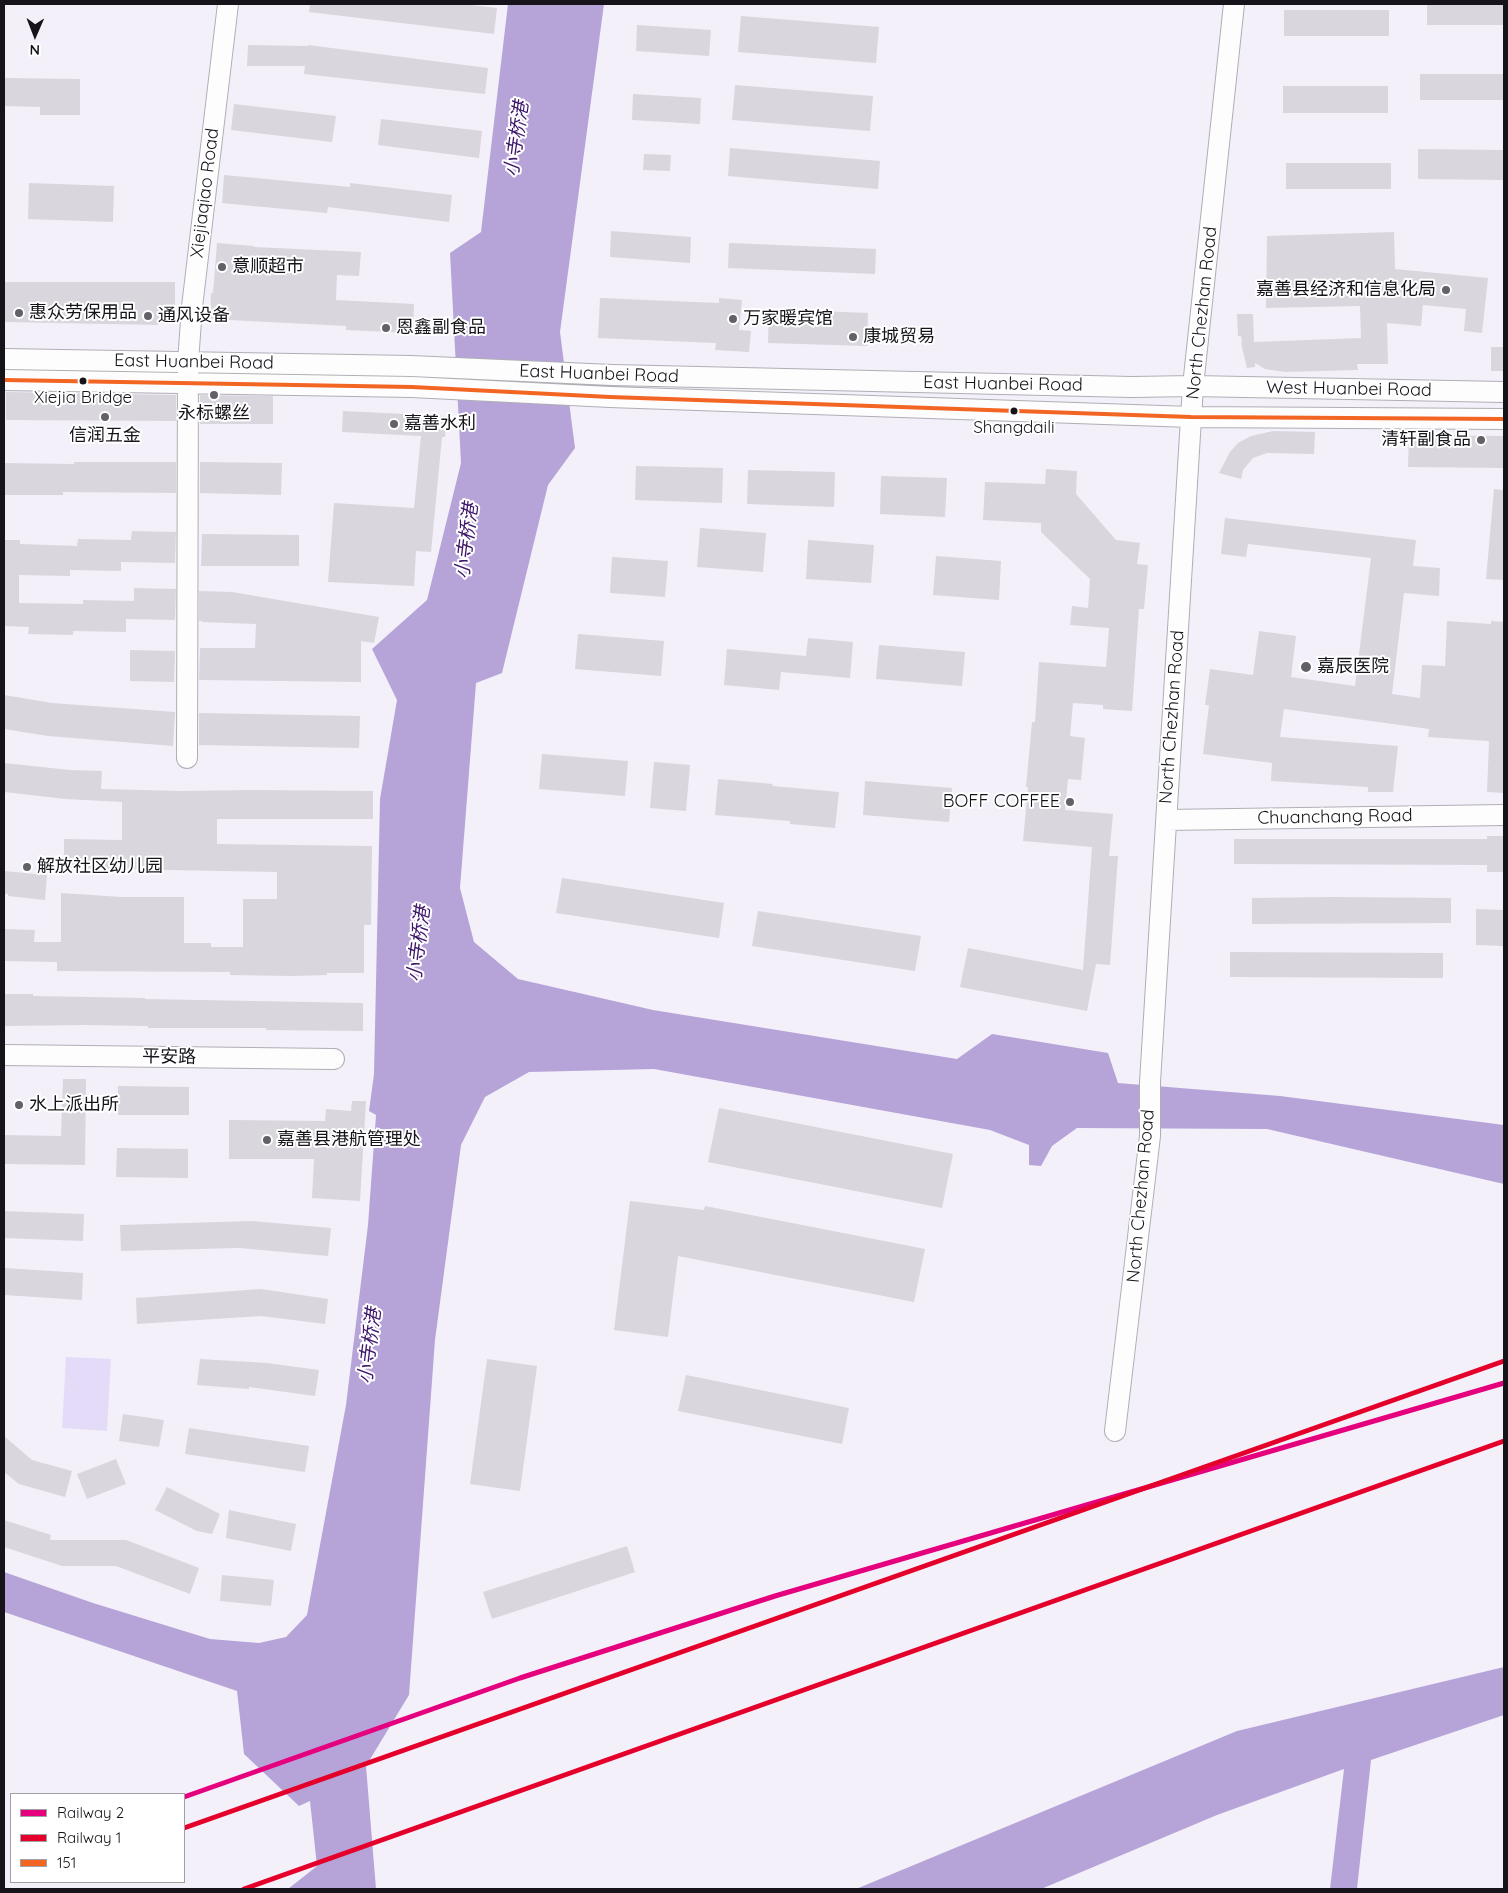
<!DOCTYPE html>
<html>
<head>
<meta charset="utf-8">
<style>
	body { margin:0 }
	#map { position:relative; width:1508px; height:1893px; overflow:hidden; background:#f3f0fa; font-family:Quicksand,sans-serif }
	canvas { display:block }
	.frame { position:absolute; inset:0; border:5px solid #16141a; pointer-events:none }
	.legend { position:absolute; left:10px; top:1793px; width:175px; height:90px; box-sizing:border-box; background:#fff; border:1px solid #a2a1a3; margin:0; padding:6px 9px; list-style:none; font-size:15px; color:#16141a }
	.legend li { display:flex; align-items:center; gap:10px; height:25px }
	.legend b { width:25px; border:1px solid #a2a1a3 }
	.north { position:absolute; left:10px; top:10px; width:50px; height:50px; -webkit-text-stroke:4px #fff; paint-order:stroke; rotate:181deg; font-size:14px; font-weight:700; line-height:20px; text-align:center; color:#16141a }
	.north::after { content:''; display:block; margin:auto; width:18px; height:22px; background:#16141a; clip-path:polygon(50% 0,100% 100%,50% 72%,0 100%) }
</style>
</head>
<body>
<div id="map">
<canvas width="1508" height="1893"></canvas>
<div class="frame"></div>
<ul class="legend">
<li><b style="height:6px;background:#e5007d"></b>Railway 2</li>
<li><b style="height:6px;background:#e4002b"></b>Railway 1</li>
<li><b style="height:6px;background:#f26522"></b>151</li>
</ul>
<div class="north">N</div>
</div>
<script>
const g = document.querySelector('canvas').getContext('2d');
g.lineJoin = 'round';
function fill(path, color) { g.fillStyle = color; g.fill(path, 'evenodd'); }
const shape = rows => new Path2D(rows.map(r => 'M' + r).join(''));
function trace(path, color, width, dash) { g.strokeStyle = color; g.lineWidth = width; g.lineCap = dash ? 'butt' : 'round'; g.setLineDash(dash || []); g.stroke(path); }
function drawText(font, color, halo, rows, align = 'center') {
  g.font = font + ' Quicksand,"Noto Sans SC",sans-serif'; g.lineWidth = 4; g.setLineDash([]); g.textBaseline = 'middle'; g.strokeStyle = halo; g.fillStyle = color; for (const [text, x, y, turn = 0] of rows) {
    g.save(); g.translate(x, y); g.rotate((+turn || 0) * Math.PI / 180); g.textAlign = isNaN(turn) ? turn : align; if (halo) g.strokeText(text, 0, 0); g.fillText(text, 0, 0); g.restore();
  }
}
fill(shape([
	[66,1357,111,1359,107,1431,62,1428]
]), '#e4dbf9');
fill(shape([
	[508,4,604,4,560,332,575,448,548,485,502,673,476,683,460,888,474,942,518,979,653,1010,957,1059,992,1034,1108,1053,1118,1083,1280,1096,1504,1125,1504,1184,1267,1129,1077,1128,1052,1146,1041,1166,1029,1165,1029,1145,990,1130,654,1069,529,1072,485,1097,461,1145,435,1340,409,1695,366,1766,376,1889,288,1889,317,1866,310,1801,299,1806,244,1754,237,1691,4,1612,4,1572,93,1603,210,1639,259,1643,286,1637,307,1615,346,1405,368,1225,376,1115,369,1111,374,1074,380,799,397,700,372,649,427,600,461,463,450,253,481,232],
	[1504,1667,1504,1715,1371,1760,1357,1889,1330,1889,1344,1769,1217,1815,1041,1889,856,1889,1237,1731]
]), '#b6a4d9');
fill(shape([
	[310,4,462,4,497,8,494,34,309,12],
	[1427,4,1504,4,1504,25,1427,25],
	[1284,10,1389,10,1389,36,1284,36],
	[741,16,879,27,876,63,738,52],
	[637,25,711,30,709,56,636,51],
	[248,45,308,46,308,45,488,68,485,94,304,74,305,66,247,66],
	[1420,74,1504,74,1504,100,1420,100],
	[4,78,80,79,80,115,40,115,40,107,4,106],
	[735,85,873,96,870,131,732,120],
	[1283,86,1388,86,1388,113,1283,113],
	[633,94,701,98,700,124,632,120],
	[234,104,336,116,332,142,231,130],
	[381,119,482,131,479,158,378,145],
	[730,148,880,161,878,189,728,176],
	[1418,149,1504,150,1504,180,1418,179],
	[644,154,671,155,670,171,643,170],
	[1286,163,1391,163,1391,189,1286,189],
	[224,175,350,187,350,183,452,195,449,222,328,207,327,213,222,203],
	[29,183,114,186,113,222,28,219],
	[611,231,691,237,690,263,610,257],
	[1394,232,1395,269,1488,278,1482,333,1464,331,1466,309,1423,305,1421,326,1387,323,1388,364,1357,364,1358,370,1285,372,1265,369,1255,363,1255,367,1247,368,1241,343,1242,343,1241,336,1238,336,1237,314,1253,314,1254,342,1361,338,1360,306,1266,308,1267,236],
	[217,243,254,246,254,247,361,252,359,276,337,275,336,300,414,304,413,333,346,330,346,326,210,319,211,293,213,293],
	[729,243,876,249,875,274,728,268],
	[5,282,175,282,175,314,171,319,158,325,4,322],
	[600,298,719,303,719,298,742,300,739,330,751,331,749,352,715,350,716,343,598,338],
	[769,309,868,313,867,346,768,343],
	[1491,347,1504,347,1504,371,1491,371],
	[6,392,176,395,176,421,6,420],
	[200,395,273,396,273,424,200,424],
	[343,411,446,416,445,437,442,437,431,552,416,551,414,586,328,582,334,503,414,508,421,436,342,432],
	[1273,431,1315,432,1314,454,1267,453,1253,458,1243,470,1241,479,1219,473,1230,452,1238,443,1251,436],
	[1409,435,1504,436,1504,468,1408,467],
	[74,462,176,462,176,493,63,492,63,495,4,495,4,463,74,464],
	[200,462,282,463,281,495,200,493],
	[636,466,723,468,722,503,635,500],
	[1046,469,1077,471,1076,494,1116,540,1140,543,1137,564,1148,565,1144,609,1139,609,1132,711,1103,709,1103,705,1073,703,1070,736,1085,738,1081,780,1068,779,1065,810,1113,814,1109,856,1118,856,1110,965,1096,964,1087,1011,960,987,968,948,1083,970,1092,847,1023,841,1028,787,1026,787,1032,722,1035,722,1039,662,1106,667,1109,628,1070,625,1072,606,1088,608,1090,579,1041,532,1041,523,983,520,985,482,1045,484],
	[748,470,835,472,834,507,747,504],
	[881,476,947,478,945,517,880,514],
	[1494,489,1504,490,1504,580,1486,579],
	[1225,518,1416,540,1413,566,1440,568,1439,596,1404,593,1392,694,1420,698,1422,665,1445,666,1447,621,1491,624,1491,621,1504,622,1504,793,1487,792,1489,742,1488,741,1428,737,1429,729,1284,709,1280,737,1398,746,1393,792,1368,792,1368,787,1271,781,1272,763,1203,754,1209,705,1205,705,1210,669,1253,675,1259,631,1296,636,1291,677,1355,686,1371,558,1248,544,1246,557,1221,554],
	[700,528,766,533,763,572,697,567],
	[132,531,176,532,175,563,121,562,121,571,70,570,70,576,19,575,19,603,83,604,83,600,134,601,134,588,176,589,175,620,126,619,126,632,73,631,73,635,28,634,29,627,4,626,4,540,20,540,20,544,77,546,78,539,131,540],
	[202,534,299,535,299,566,201,566],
	[808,540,874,545,871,583,806,579],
	[936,556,1001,561,999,600,933,595],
	[612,557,668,561,665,597,610,593],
	[199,591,232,592,379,617,374,643,361,641,361,682,199,680,200,648,255,648,256,624,202,622,202,621,199,621],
	[578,634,664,641,661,676,575,669],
	[808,638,853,642,850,678,781,672,779,690,724,685,727,649,806,656],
	[879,645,965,652,962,686,876,679],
	[130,650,175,651,174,682,130,681],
	[4,695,52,703,175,712,173,746,48,736,4,729],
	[199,713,360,716,359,748,199,745],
	[542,754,628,761,625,796,539,789],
	[654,762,690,765,686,811,650,808],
	[4,763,70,770,102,771,101,789,182,791,252,790,373,791,373,819,217,819,217,844,372,846,371,925,364,925,364,973,327,973,327,975,292,976,230,975,230,972,57,971,57,962,4,961,4,929,35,930,34,942,61,942,61,893,122,897,184,897,184,943,211,943,211,947,243,947,243,899,277,899,277,872,64,868,64,839,122,840,122,802,66,799,4,792],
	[718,779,773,784,772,786,839,792,835,828,790,824,790,821,715,815],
	[865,781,952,788,949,822,863,815],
	[1487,836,1504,836,1504,872,1487,872,1487,865,1234,864,1234,839,1487,839],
	[4,871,47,875,45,900,8,896,8,894,4,894],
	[562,878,724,903,719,938,556,913],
	[1332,897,1451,898,1451,923,1252,924,1252,898],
	[1476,909,1504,910,1504,946,1476,945],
	[758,911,921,936,915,971,752,946],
	[1230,952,1443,953,1443,978,1230,977],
	[4,994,33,994,33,996,145,998,145,999,363,1003,363,1031,266,1030,266,1028,148,1028,148,1026,85,1025,4,1026],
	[63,1079,86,1079,85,1165,4,1164,4,1135,61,1136],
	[118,1086,189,1087,189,1115,118,1115],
	[352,1101,366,1101,360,1201,312,1198,314,1159,229,1159,229,1120,325,1121,326,1109,351,1111],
	[719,1108,953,1154,942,1208,708,1162],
	[117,1148,188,1149,188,1178,116,1177],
	[630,1201,704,1210,705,1206,925,1249,914,1302,678,1256,668,1337,614,1330],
	[4,1211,84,1214,83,1241,4,1238],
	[252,1221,331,1228,328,1256,239,1248,121,1251,120,1225],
	[4,1268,83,1273,82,1300,4,1295],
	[261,1289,328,1299,325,1324,261,1316,137,1324,136,1298],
	[200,1359,267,1363,319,1370,315,1396,249,1387,249,1389,197,1385],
	[487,1359,537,1366,520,1491,470,1484],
	[686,1375,849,1408,842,1444,678,1411],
	[123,1414,164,1420,159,1447,119,1441],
	[189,1428,309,1446,305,1472,185,1454],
	[4,1436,32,1460,72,1471,65,1497,19,1484,4,1472],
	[116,1459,126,1484,87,1499,77,1474],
	[167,1487,220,1514,212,1534,197,1531,155,1510],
	[229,1510,296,1524,291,1551,226,1538],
	[4,1520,51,1535,50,1540,126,1540,199,1568,190,1594,116,1566,62,1566,4,1547],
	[627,1546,635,1572,492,1619,483,1592],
	[222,1575,274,1580,271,1606,220,1601]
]), '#d9d6de');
const minor = shape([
	[4,359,411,366,612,375,1132,387,1193,386,1504,392],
	[4,380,412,387,610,397,1191,417,1504,419],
	[187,758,188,362,192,307,228,4],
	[1166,820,1504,815],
	[4,1055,334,1059],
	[1115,1431,1150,1136,1150,1082,1193,386,1234,4]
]);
trace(minor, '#b0aeb5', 22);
trace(minor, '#fdfdfe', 20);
trace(shape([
	[4,380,412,387,610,397,1191,417,1504,419]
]), '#f26522', 4);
trace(shape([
	[184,1797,520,1678,775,1596,1504,1383]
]), '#e5007d', 5);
trace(shape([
	[184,1828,1504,1361],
	[244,1889,1504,1441]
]), '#e4002b', 5);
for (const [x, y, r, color] of [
	[222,267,5,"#636168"],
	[1446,290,5,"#636168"],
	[19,313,5,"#636168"],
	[148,316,5,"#636168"],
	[733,319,5,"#636168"],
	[386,328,5,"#636168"],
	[853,337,5,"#636168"],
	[83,381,4.5,"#16141a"],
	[214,395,5,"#636168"],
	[1014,411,4.5,"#16141a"],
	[105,417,5,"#636168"],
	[394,424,5,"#636168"],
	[1481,440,5,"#636168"],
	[1306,667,6,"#636168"],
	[1070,802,5,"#636168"],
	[27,867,5,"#636168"],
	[19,1105,5,"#636168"],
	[267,1140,5,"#636168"]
]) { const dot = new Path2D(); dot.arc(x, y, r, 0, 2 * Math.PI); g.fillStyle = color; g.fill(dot); trace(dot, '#fff', 2); }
drawText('17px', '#16141a', '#fff', [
	["Xiejia Bridge",83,398],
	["Shangdaili",1014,428]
]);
drawText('18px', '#16141a', '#fff', [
	["Xiejiaqiao Road",205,193,-83],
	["North Chezhan Road",1202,313,-84],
	["East Huanbei Road",194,362,1],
	["East Huanbei Road",599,374,2],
	["East Huanbei Road",1003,384,1],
	["West Huanbei Road",1349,389,1],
	["North Chezhan Road",1172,717,-86],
	["Chuanchang Road",1335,817,-1],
	["平安路",169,1057,1],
	["North Chezhan Road",1141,1196,-85]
]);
drawText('18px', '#16141a', '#fff', [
	["意顺超市",232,267],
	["嘉善县经济和信息化局",1436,290,"right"],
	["惠众劳保用品",29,313],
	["通风设备",158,316],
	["万家暖宾馆",743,319],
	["恩鑫副食品",396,328],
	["康城贸易",863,337],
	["永标螺丝",214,414,"center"],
	["嘉善水利",404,424],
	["信润五金",105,436,"center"],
	["清轩副食品",1471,440,"right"],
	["嘉辰医院",1317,667],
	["BOFF COFFEE",1060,802,"right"],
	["解放社区幼儿园",37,867],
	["水上派出所",29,1105],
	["嘉善县港航管理处",277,1140]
], 'left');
drawText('italic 19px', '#3e176c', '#fff', [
	["小寺桥港",517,139,-82],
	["小寺桥港",467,541,-83],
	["小寺桥港",419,944,-83],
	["小寺桥港",370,1346,-83]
]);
</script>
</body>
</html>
